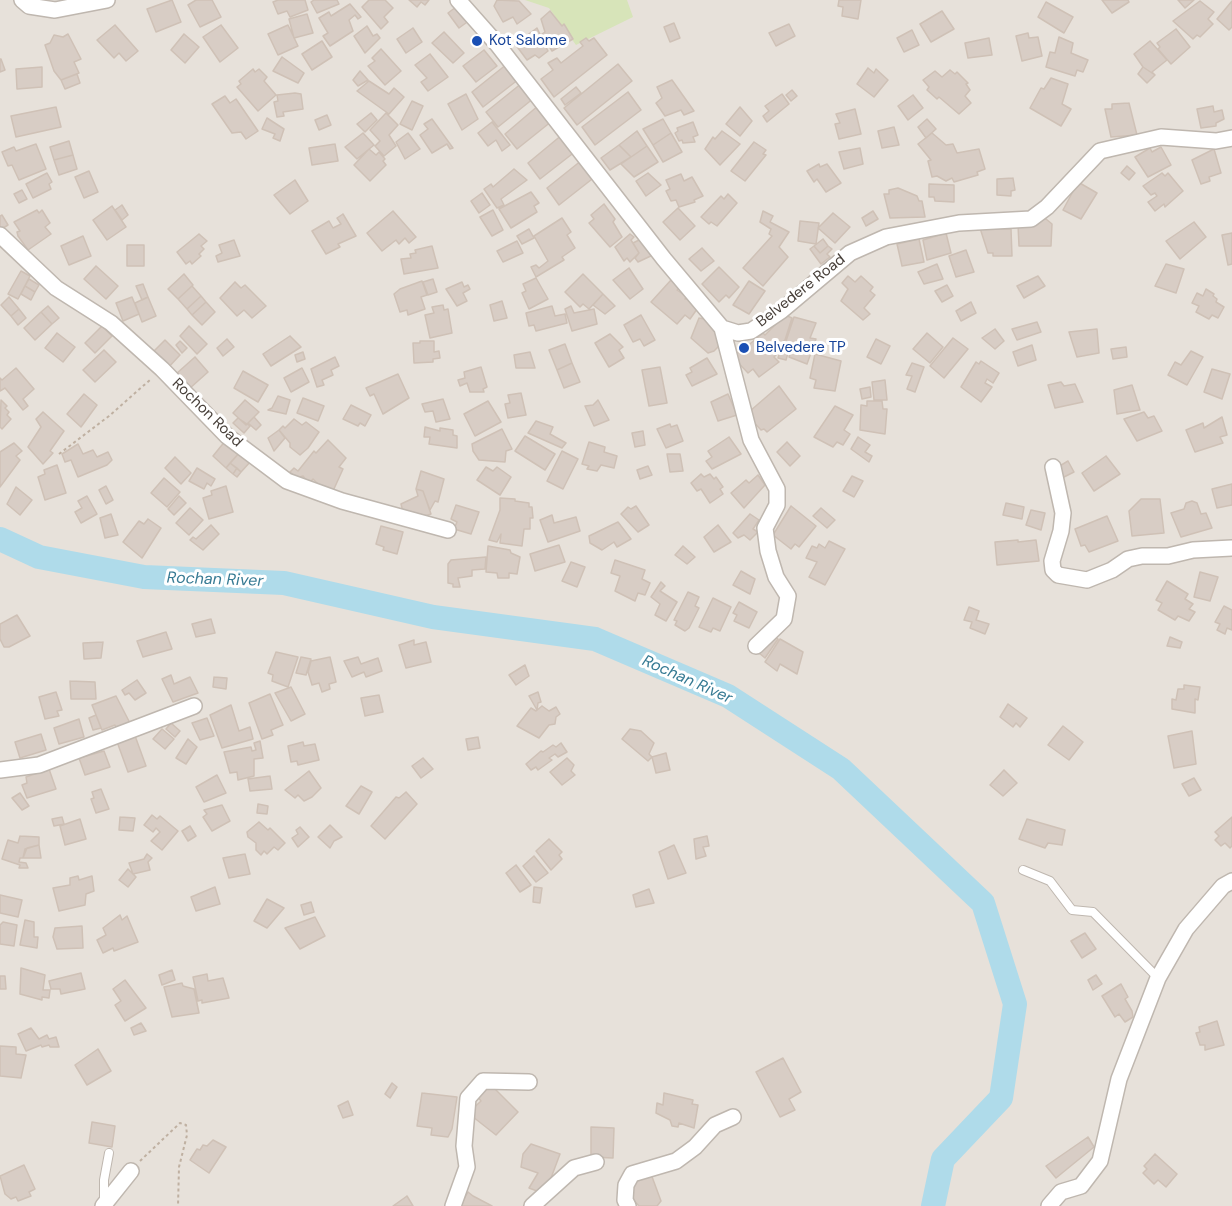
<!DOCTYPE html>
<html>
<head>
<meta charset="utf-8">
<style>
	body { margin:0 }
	canvas { display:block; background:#f4f0eb }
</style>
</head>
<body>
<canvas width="1232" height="1206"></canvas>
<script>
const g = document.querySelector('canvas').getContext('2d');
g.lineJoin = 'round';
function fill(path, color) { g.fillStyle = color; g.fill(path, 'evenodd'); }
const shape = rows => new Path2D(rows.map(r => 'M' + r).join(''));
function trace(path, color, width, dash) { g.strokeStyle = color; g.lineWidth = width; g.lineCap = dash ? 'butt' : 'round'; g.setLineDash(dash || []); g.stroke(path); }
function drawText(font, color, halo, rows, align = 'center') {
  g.font = font + ' "DM Sans",sans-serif'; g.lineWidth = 6; g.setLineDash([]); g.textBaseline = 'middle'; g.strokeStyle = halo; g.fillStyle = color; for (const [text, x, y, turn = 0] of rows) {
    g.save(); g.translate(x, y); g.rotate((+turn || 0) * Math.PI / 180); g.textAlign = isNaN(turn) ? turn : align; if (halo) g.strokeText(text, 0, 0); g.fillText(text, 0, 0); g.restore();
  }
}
fill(shape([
	[0,0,1232,0,1232,1206,0,1206]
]), '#e7e1da');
fill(shape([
	[525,0,627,0,633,17,576,45,549,8]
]), '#d7e4b9');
trace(shape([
	[0,539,39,557,144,577,284,583,433,617,595,639,728,696,841,769,983,903,1015,1004,1001,1098,943,1159,933,1206]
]), '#afdbea', 24);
const building = shape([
	[172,0,181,22,156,32,147,9,172,0],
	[196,0,212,0,221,17,200,27,188,5,196,0],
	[278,0,305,0,308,10,290,17,287,11,278,14,273,2,278,0],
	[314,0,337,0,339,4,317,13,311,2,314,0],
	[369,0,385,0,393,8,384,17,388,22,381,29,362,7,369,0],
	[409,0,429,0,425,5,421,2,417,7,409,0],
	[497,0,519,1,531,14,517,24,513,17,503,22,494,6,497,0],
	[839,0,861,0,858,19,842,16,843,7,838,6,839,0],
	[1102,0,1128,0,1129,2,1112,13,1102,0],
	[1178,0,1194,0,1185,8,1178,0],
	[1200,1,1214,12,1208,19,1213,24,1200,37,1197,35,1193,39,1173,21,1200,1],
	[1232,1,1232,27,1229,30,1217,19,1232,1],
	[1046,2,1073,17,1064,33,1038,17,1046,2],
	[350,4,361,17,358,19,355,15,349,20,353,31,330,46,323,36,328,33,319,18,329,12,331,16,350,4],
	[460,4,470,20,459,28,448,13,460,4],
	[550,11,562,26,564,24,573,39,552,51,542,34,545,32,541,19,550,11],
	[942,11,954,29,931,42,920,24,942,11],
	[307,14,313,33,294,38,289,19,307,14],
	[674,23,680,38,670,42,664,27,674,23],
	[789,24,795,36,776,46,769,33,789,24],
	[115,25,138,51,126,61,119,53,114,58,97,40,115,25],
	[221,25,238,48,220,62,203,37,221,25],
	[288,25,298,46,278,55,268,34,288,25],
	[367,26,373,36,377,34,380,38,365,53,354,36,367,26],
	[413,28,422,42,406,53,397,39,413,28],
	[537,28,548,51,539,58,535,55,527,60,515,44,537,28],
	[1176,29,1190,47,1171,64,1158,49,1160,47,1157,43,1176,29],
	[912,30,919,45,904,52,897,38,912,30],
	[444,32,464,53,453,63,432,43,444,32],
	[1028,33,1029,38,1038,37,1042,56,1022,61,1016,36,1028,33],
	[68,34,81,59,74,62,79,73,61,80,54,71,45,45,50,43,54,35,63,37,68,34],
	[184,34,199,47,185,63,171,50,184,34],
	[1059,37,1073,43,1071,53,1088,60,1083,72,1077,70,1075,76,1046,67,1050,52,1055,53,1059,37],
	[586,38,589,41,594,38,607,55,554,97,541,79,553,70,548,63,557,58,561,63,583,46,580,42,586,38],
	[989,38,992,55,968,58,965,43,989,38],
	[322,41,332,57,312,70,302,54,322,41],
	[1150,41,1167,60,1152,72,1155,75,1143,67,1134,54,1150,41],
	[381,49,401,71,385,85,368,66,375,61,372,58,381,49],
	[484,50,497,66,476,82,463,66,484,50],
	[430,54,448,77,428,91,421,82,427,78,415,65,430,54],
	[282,57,304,73,298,83,273,71,282,57],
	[1,59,5,70,0,72,0,59,1,59],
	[507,64,519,79,483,107,472,92,507,64],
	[618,64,632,81,577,125,564,108,618,64],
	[42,67,42,87,17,89,16,69,42,67],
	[1143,67,1155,75,1147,83,1138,74,1143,67],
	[868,68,874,73,876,69,888,80,874,97,857,84,868,68],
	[253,69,255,72,259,69,267,77,264,81,276,95,258,111,237,87,241,84,239,81,253,69],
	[950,70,955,74,957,72,968,83,966,84,970,90,965,96,971,103,959,114,939,97,937,99,927,90,929,87,923,80,935,71,942,77,950,70],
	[360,71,368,80,358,86,353,80,360,71],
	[77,74,80,83,65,89,61,80,77,74],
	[1051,78,1068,84,1062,104,1071,109,1061,126,1030,108,1041,88,1044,89,1051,78],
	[672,80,694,111,684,115,681,110,665,116,656,103,662,98,657,87,672,80],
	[369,81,389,94,394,88,404,97,389,114,357,91,369,81],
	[522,83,534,98,498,127,486,112,522,83],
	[576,87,581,93,565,105,561,99,576,87],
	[792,90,797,96,791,101,786,95,792,90],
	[628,92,641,110,595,145,582,127,628,92],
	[295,93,301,94,303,109,283,112,284,116,277,117,274,102,278,101,277,95,295,93],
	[466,94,478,119,462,130,448,104,466,94],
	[782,94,789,104,767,122,763,116,769,111,765,106,782,94],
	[913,95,923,108,908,120,898,106,913,95],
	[225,96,230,103,236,99,258,131,246,139,241,132,232,133,212,104,225,96],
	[412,101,423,106,412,130,400,124,412,101],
	[1129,103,1137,135,1111,137,1105,109,1112,109,1112,104,1129,103],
	[539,105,552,121,517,149,505,134,539,105],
	[1213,106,1214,112,1222,110,1224,119,1216,123,1216,126,1201,128,1197,109,1213,106],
	[56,107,61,127,16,137,11,116,56,107],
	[740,107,752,121,740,136,726,124,740,107],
	[855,109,861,134,839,139,835,124,840,123,836,114,855,109],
	[371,113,377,120,365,132,357,124,371,113],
	[386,113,398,125,389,135,396,146,384,156,375,146,380,141,370,130,386,113],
	[327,115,331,125,319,130,315,120,327,115],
	[267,118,284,129,280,141,273,138,275,134,262,129,267,118],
	[432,119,453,148,450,149,447,144,432,153,420,135,428,129,424,124,432,119],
	[663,119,671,133,653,145,643,129,663,119],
	[927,119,936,129,926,138,918,127,927,119],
	[492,122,510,145,502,151,496,140,488,146,478,133,492,122],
	[693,122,698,135,693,137,695,142,683,143,682,140,679,141,675,133,678,131,677,128,693,122],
	[894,127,899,145,882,148,878,131,894,127],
	[637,131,647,146,631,157,619,145,637,131],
	[722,131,740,144,720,165,705,149,713,137,715,139,722,131],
	[363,133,374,145,357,159,345,147,363,133],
	[408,133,420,149,405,159,396,142,408,133],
	[671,133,682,152,663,162,653,145,671,133],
	[932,133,946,145,953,144,957,153,979,149,985,169,977,172,978,175,954,182,952,178,946,181,937,176,932,177,928,161,931,160,918,144,932,133],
	[563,134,576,151,540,179,528,163,563,134],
	[69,141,73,155,54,160,50,147,69,141],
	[754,142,766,150,763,154,766,155,745,181,731,171,754,142],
	[36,144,46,169,19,180,12,165,8,166,2,152,14,147,16,151,36,144],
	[335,144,338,161,312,165,309,148,335,144],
	[619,145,631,157,610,170,601,158,619,145],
	[647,146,658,162,634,177,621,164,647,146],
	[1161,147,1171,165,1148,177,1135,157,1150,148,1152,152,1161,147],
	[860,148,863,164,844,169,839,152,860,148],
	[369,149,376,155,379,152,385,159,383,161,386,165,370,181,354,165,369,149],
	[1214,149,1221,173,1209,177,1210,181,1201,184,1192,160,1214,149],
	[73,155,77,169,59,175,54,160,73,155],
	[582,160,596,176,559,205,547,188,582,160],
	[819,164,820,167,827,164,841,183,826,192,817,179,814,182,807,171,819,164],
	[1127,166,1135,173,1129,180,1121,173,1127,166],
	[514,169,527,180,501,199,504,205,497,208,484,189,491,184,493,187,514,169],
	[89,171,98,192,84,198,75,177,89,171],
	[47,173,52,182,49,184,51,189,33,198,26,184,47,173],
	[648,173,661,185,646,196,636,181,648,173],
	[1162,173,1165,176,1168,173,1183,191,1165,207,1164,204,1155,211,1148,202,1157,196,1155,193,1151,195,1143,186,1162,173],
	[681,174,684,181,692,177,703,196,694,200,695,202,679,207,676,200,671,201,666,191,670,189,666,180,681,174],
	[1013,178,1015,190,1011,191,1011,196,997,195,997,179,1013,178],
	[295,180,308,201,290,214,274,195,295,180],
	[1078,182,1097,193,1081,219,1063,210,1078,182],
	[929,184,954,185,954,202,935,201,934,197,929,197,929,184],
	[898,188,917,196,919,201,922,201,925,217,890,218,884,194,889,194,889,190,898,188],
	[22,190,27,199,19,203,14,194,22,190],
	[531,192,539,203,534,206,537,212,511,228,499,209,531,192],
	[482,193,490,205,479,213,471,201,482,193],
	[728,194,737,203,717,226,711,222,709,224,701,217,721,196,724,199,728,194],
	[604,204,615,219,613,222,622,237,610,247,589,223,594,219,591,215,604,204],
	[122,205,128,215,122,220,115,210,122,205],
	[112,206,126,227,107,240,93,220,112,206],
	[678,208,695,226,680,240,663,222,678,208],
	[37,210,39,213,42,210,50,223,45,227,51,234,28,250,18,236,17,232,20,231,14,222,37,210],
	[493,210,503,230,492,236,480,217,493,210],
	[393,211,416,237,409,243,405,238,399,244,396,240,382,251,367,233,393,211],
	[763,211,773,216,770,222,789,232,779,247,788,257,763,286,743,268,772,236,769,234,771,229,760,222,763,211],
	[873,211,878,219,866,226,862,218,873,211],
	[833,213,850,227,835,243,818,228,833,213],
	[343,214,356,236,338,244,340,247,326,254,312,231,329,221,333,228,341,224,337,218,343,214],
	[2,215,8,225,0,230,0,216,2,215],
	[562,218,571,232,567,235,575,248,562,257,564,260,536,277,531,267,536,265,539,268,548,261,534,236,562,218],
	[1037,219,1046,219,1052,224,1051,246,1019,246,1018,225,1037,224,1037,219],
	[800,221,819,223,816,244,798,241,800,221],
	[1194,222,1206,237,1180,259,1166,241,1194,222],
	[980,228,1011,229,1012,256,993,256,993,253,988,253,980,228],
	[529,229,534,238,522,244,517,236,529,229],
	[946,233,951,253,927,260,923,240,946,233],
	[1232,233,1232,264,1228,265,1222,235,1232,233],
	[199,234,207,241,201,246,204,249,199,254,201,256,192,264,190,261,186,264,177,252,199,234],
	[630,234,634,237,631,240,639,253,630,262,627,258,624,261,615,247,630,234],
	[83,236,91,256,69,265,61,246,83,236],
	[643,238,655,254,638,262,635,258,639,253,633,243,643,238],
	[823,239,828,246,820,253,814,246,823,239],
	[919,239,924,262,902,266,897,244,919,239],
	[234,240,240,256,218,262,216,256,222,253,219,245,234,240],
	[517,241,523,253,503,262,497,251,517,241],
	[127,245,144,245,144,266,127,266,127,245],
	[432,246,438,268,404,274,401,259,411,258,410,254,416,253,415,250,432,246],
	[814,246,820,253,828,246,832,249,827,254,830,257,821,264,810,249,814,246],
	[702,248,714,261,701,271,689,259,702,248],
	[966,250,974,272,956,277,949,256,966,250],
	[937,264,943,279,924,284,918,272,937,264],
	[1166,264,1184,269,1176,293,1155,286,1166,264],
	[96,266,118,286,106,299,84,279,96,266],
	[719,267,739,287,729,298,726,295,719,302,702,284,719,267],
	[629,268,643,289,630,299,613,280,629,268],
	[21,271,30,276,18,299,8,294,21,271],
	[184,274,193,285,178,299,168,289,184,274],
	[583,274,603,294,589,309,583,304,580,307,565,292,583,274],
	[848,276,855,282,861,276,873,287,870,291,875,295,864,308,870,314,863,320,841,301,848,289,842,283,848,276],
	[1038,276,1045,286,1024,298,1017,286,1038,276],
	[536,278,548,299,529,309,522,293,526,291,523,284,536,278],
	[29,279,39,285,35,292,25,286,29,279],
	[433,279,437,292,428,295,423,282,433,279],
	[671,280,680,288,677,290,687,297,685,299,691,298,700,305,690,319,685,315,677,324,651,302,671,280],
	[422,281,427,295,421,297,425,309,408,315,407,310,400,312,394,294,400,289,422,281],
	[749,281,765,291,749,314,733,305,749,281],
	[235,282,241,288,245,285,266,306,252,318,244,310,237,316,220,298,235,282],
	[462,282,464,287,468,285,470,289,463,293,467,301,457,306,446,289,462,282],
	[143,284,148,297,142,300,136,286,143,284],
	[947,285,953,296,942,302,935,291,947,285],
	[25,286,35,292,31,300,21,294,25,286],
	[192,286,201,296,187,309,178,299,192,286],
	[1206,289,1214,294,1213,296,1217,299,1216,302,1224,307,1218,318,1212,315,1209,319,1196,312,1199,306,1192,303,1197,293,1203,296,1206,289],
	[603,294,615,306,605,314,593,305,603,294],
	[201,296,206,302,192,315,187,309,201,296],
	[9,297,19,309,11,316,1,305,9,297],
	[132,297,139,314,123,321,116,303,132,297],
	[148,297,156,316,142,322,135,303,148,297],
	[502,301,507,318,494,321,490,305,502,301],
	[206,302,215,312,202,325,192,315,206,302],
	[971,302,976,313,961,321,956,311,971,302],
	[443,305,444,310,448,309,452,333,430,338,425,315,434,313,432,307,443,305],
	[48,306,59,318,52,324,41,312,48,306],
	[552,306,555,316,565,314,567,323,536,331,534,325,529,326,526,313,552,306],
	[571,306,574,313,594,309,597,324,572,331,565,309,571,306],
	[19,309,26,318,18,325,11,316,19,309],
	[41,312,52,324,35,340,24,328,41,312],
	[641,315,655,340,644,346,640,339,633,342,624,325,641,315],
	[785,315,792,318,785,340,775,348,778,353,774,357,779,362,759,377,753,369,748,373,732,356,738,352,739,353,763,333,765,335,785,315],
	[794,317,816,323,810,338,816,339,807,364,789,357,792,348,785,344,794,317],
	[699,318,705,319,724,341,714,351,708,353,691,338,699,318],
	[1037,322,1041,332,1017,340,1012,329,1037,322],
	[102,326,112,336,95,353,85,343,102,326],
	[189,326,207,344,197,354,180,336,189,326],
	[995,329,1004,341,995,349,982,338,995,329],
	[1097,329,1099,353,1077,357,1069,332,1097,329],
	[57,333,75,347,63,362,45,348,57,333],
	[927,333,943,347,930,363,913,349,927,333],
	[610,334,623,347,619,350,624,358,609,367,595,343,610,334],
	[290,336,301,347,271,366,263,354,290,336],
	[953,338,968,349,944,378,930,366,953,338],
	[227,339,234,347,223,356,217,348,227,339],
	[876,339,890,346,881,364,867,357,876,339],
	[165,340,180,355,166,370,151,354,165,340],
	[180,341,187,348,182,353,176,345,180,341],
	[420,341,434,341,434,352,439,351,440,358,433,359,433,362,414,363,413,343,420,343,420,341],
	[565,344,572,363,557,370,549,350,565,344],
	[1032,345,1036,360,1018,366,1013,352,1032,345],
	[1126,347,1127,357,1113,359,1111,349,1126,347],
	[781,348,789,349,786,360,778,358,781,348],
	[104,350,116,362,95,382,83,370,104,350],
	[1191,351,1203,357,1187,385,1168,375,1175,362,1181,365,1191,351],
	[303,352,305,359,297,362,295,355,303,352],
	[530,352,535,368,516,368,514,355,530,352],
	[815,354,841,361,835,391,814,388,816,380,810,378,815,354],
	[195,357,208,372,189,389,176,374,195,357],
	[335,357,339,366,331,370,333,375,322,380,324,385,317,387,311,369,335,357],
	[707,358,717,374,692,386,686,375,692,372,690,368,707,358],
	[981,361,999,373,993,383,987,379,985,383,992,387,981,402,961,387,976,362,979,364,981,361],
	[572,363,580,382,564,388,557,370,572,363],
	[912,363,924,367,915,392,907,389,912,376,906,375,912,363],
	[481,367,487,387,483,389,484,392,470,392,467,383,460,386,458,380,465,378,464,372,481,367],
	[660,367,667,403,649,406,642,370,660,367],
	[16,368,34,389,23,399,28,406,23,410,5,388,0,391,0,378,2,380,16,368],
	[302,368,309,382,291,392,284,378,302,368],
	[1212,369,1230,374,1222,399,1204,392,1212,369],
	[243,371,268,385,258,402,234,388,243,371],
	[398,374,409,398,383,414,374,394,370,396,366,388,398,374],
	[885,380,887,400,874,400,872,382,885,380],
	[1061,382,1064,386,1075,384,1083,402,1055,408,1048,385,1061,382],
	[1132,385,1140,410,1117,414,1114,390,1132,385],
	[779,386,796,409,767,432,764,429,761,430,750,418,750,411,779,386],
	[870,387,871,397,862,399,860,389,870,387],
	[521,393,526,415,508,418,505,404,510,403,508,395,521,393],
	[84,394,97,405,81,427,67,414,84,394],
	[728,394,737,415,718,421,711,402,728,394],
	[278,396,290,400,286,414,268,410,272,408,278,396],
	[303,398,324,406,318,421,297,413,303,398],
	[443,399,450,419,436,422,433,411,425,412,422,404,443,399],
	[1,400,7,406,5,408,9,412,7,415,11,419,2,429,0,427,1,400],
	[245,400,259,412,246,425,233,413,245,400],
	[598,400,609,420,594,426,585,406,593,405,598,400],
	[488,401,501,422,475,436,464,414,488,401],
	[867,401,882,401,883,409,887,409,885,434,860,430,861,405,867,406,867,401],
	[351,405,371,415,365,426,360,423,358,426,343,419,351,405],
	[835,406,853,415,844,430,850,434,843,445,837,442,833,447,814,437,835,406],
	[43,412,64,431,50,451,53,453,43,464,28,447,41,427,36,419,43,412],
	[1144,412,1148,418,1154,416,1162,431,1137,441,1124,419,1144,412],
	[254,417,261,425,256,430,248,423,254,417],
	[1222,417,1227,435,1220,437,1223,443,1195,452,1186,430,1203,423,1204,428,1222,417],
	[238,418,250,426,244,433,233,423,238,418],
	[294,419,302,425,306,422,319,432,308,448,300,455,290,447,290,443,279,430,283,426,285,428,294,419],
	[536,421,553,427,550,434,566,443,562,448,528,433,536,421],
	[670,424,671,427,677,425,683,441,666,448,657,429,670,424],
	[425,427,440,431,440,428,453,430,453,435,457,436,457,448,429,444,430,437,424,437,425,427],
	[502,429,512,449,506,451,505,462,479,460,473,451,472,444,502,429],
	[279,430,285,438,274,451,268,438,279,430],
	[643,431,645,445,635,447,632,433,643,431],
	[525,436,555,454,545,470,515,451,525,436],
	[729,437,741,454,712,469,706,461,712,457,708,451,729,437],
	[858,437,870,445,865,452,872,456,869,462,851,449,858,437],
	[226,440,240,452,226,468,213,456,226,440],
	[328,440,346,458,339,467,343,469,333,491,321,487,313,479,309,484,303,476,296,478,290,472,294,468,298,471,314,451,316,453,328,440],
	[589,442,605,447,604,452,617,456,614,468,601,465,597,471,587,469,589,466,582,464,589,442],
	[787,442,800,456,790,466,777,452,787,442],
	[14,443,22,451,16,456,20,460,0,487,0,452,14,443],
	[78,444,83,454,93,450,97,457,108,452,112,460,107,465,78,477,71,460,65,462,62,454,78,444],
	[562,451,578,459,563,489,547,481,562,451],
	[240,452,251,461,241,472,230,463,240,452],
	[667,454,680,454,683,471,670,472,667,454],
	[1106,456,1120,474,1094,491,1082,473,1106,456],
	[175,457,191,473,181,484,165,468,175,457],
	[1068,461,1074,472,1064,477,1058,467,1068,461],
	[230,463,237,468,233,474,226,468,230,463],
	[57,465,66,493,45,500,38,477,45,474,44,470,57,465],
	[648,466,652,475,640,479,637,470,648,466],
	[486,467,493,471,497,467,511,477,500,495,477,480,486,467],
	[197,468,215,479,211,486,207,483,204,489,189,481,197,468],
	[237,468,241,472,237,477,233,474,237,468],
	[421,471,444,479,438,502,435,501,430,510,423,491,416,489,421,471],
	[701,474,704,477,710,474,714,479,716,477,723,487,720,489,723,494,710,503,701,489,697,491,691,483,701,474],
	[758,475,765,485,744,508,731,493,746,480,749,483,758,475],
	[852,476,863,481,854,497,843,491,852,476],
	[164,478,180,492,167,507,151,493,164,478],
	[1232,484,1232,505,1217,508,1212,489,1232,484],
	[106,486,113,500,106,504,99,490,106,486],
	[226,486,233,512,209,519,203,498,212,495,211,491,226,486],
	[16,487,32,500,20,515,7,504,16,487],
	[416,489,423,491,431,514,419,518,403,512,401,504,418,496,416,489],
	[87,496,97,514,81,523,75,512,82,508,78,501,87,496],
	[179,496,186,503,174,515,168,509,179,496],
	[500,498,515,499,515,501,529,503,529,507,532,507,533,518,530,518,530,529,524,529,522,546,500,543,501,534,497,542,489,540,500,510,500,498],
	[1141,499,1160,499,1164,533,1132,536,1129,511,1141,499],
	[1192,501,1197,503,1201,514,1206,513,1212,528,1181,537,1171,513,1184,509,1186,503,1192,501],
	[1006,503,1024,507,1022,519,1003,515,1006,503],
	[456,505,479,512,471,534,454,529,457,522,451,519,456,505],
	[636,506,649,525,638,532,621,514,628,507,631,509,636,506],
	[791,506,816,526,799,547,795,544,791,549,773,535,791,506],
	[190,508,203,520,189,535,176,523,190,508],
	[821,508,835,520,827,528,813,516,821,508],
	[1031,510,1045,513,1041,530,1026,525,1031,510],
	[111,514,118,535,105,538,100,518,111,514],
	[750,514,759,520,753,529,758,532,750,540,744,535,738,538,733,533,750,514],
	[552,515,554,523,576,517,580,531,548,542,540,520,552,515],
	[1107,516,1118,541,1089,552,1085,545,1081,546,1075,529,1107,516],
	[148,519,161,528,142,558,123,542,139,521,144,524,148,519],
	[618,522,631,539,617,547,614,542,602,550,590,543,589,536,618,522],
	[211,525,219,534,203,550,190,540,193,537,196,539,211,525],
	[718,525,731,542,714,552,704,537,718,525],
	[381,526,403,532,397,554,383,550,384,547,376,544,381,526],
	[1018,540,1018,542,1036,540,1039,561,997,565,995,542,1018,540],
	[829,541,845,549,825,585,809,577,817,562,806,558,812,546,817,548,819,544,825,548,829,541],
	[559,545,565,562,535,571,530,554,559,545],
	[488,546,510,550,511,553,520,557,517,574,509,573,509,578,498,578,497,573,486,572,488,546],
	[683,546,695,557,687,564,675,555,683,546],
	[486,557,485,569,472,570,472,576,458,578,460,587,453,587,453,584,448,583,448,564,451,560,486,557],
	[615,560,645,570,642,579,650,583,645,595,638,593,635,601,615,591,620,576,611,573,615,560],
	[571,562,585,567,577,587,562,581,571,562],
	[741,571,755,579,750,594,733,585,741,571],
	[1200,572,1218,577,1210,601,1194,597,1200,572],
	[1167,581,1188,594,1185,599,1193,604,1189,609,1195,612,1189,621,1178,616,1175,620,1158,610,1162,603,1156,600,1167,581],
	[661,582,665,586,660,591,677,602,666,621,655,615,660,604,651,597,661,582],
	[688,592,699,597,695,606,699,608,689,628,685,631,675,625,677,621,674,620,688,592],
	[713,598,731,607,720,631,713,628,711,632,699,627,713,598],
	[739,602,757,612,749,628,734,621,737,615,733,613,739,602],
	[1224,606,1232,610,1232,630,1227,628,1225,634,1217,630,1220,624,1215,622,1224,606],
	[969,607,979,611,976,620,989,624,985,634,970,628,972,622,964,620,969,607],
	[17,615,30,636,9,647,4,647,0,639,0,624,17,615],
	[211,619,215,633,196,637,192,624,211,619],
	[166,632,172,649,143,657,137,641,166,632],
	[772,635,778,639,765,658,759,653,772,635],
	[1170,637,1182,642,1180,648,1167,646,1170,637],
	[780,639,803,652,797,674,780,664,777,671,765,662,780,639],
	[414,640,414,645,426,642,431,662,406,668,399,645,414,640],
	[103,642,101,658,84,659,83,643,103,642],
	[276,652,298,657,288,687,272,681,273,675,268,673,276,652],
	[301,657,311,659,306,675,296,673,301,657],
	[330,657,336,682,329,684,330,689,322,692,319,683,312,685,308,672,311,661,330,657],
	[358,657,361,664,378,658,382,671,366,677,364,672,352,677,344,661,358,657],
	[525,665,529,676,516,685,509,675,525,665],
	[171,675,174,684,190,677,198,693,173,702,162,679,171,675],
	[214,677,227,678,226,689,213,687,214,677],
	[137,680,146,693,135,700,129,693,125,695,122,690,137,680],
	[70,681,95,682,96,699,71,699,70,681],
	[1184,685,1200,687,1198,700,1195,699,1195,713,1172,709,1172,699,1176,700,1178,689,1184,689,1184,685],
	[291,687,305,714,291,721,275,693,291,687],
	[56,692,62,710,57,711,59,716,45,719,39,697,56,692],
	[538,692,541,702,538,703,537,710,529,696,538,692],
	[270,694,283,725,271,730,273,735,262,739,249,703,270,694],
	[379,695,383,712,365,716,361,698,379,695],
	[116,696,131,725,117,729,115,725,102,730,92,705,116,696],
	[1008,704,1027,718,1020,727,1016,723,1013,727,1000,717,1008,704],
	[231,705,239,731,250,727,253,739,222,748,210,715,231,705],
	[542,706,549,711,556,707,560,714,556,717,555,724,549,725,539,738,517,726,531,708,536,711,542,706],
	[96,715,101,728,93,730,89,718,96,715],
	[207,718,214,736,200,740,192,723,207,718],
	[79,719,84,737,59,744,54,728,79,719],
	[171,723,180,731,175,737,166,729,171,723],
	[1063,726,1083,742,1069,760,1048,745,1063,726],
	[162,729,174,739,165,749,153,739,162,729],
	[630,729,641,731,654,743,649,754,652,757,648,761,622,739,630,729],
	[1192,731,1196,764,1174,768,1168,736,1192,731],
	[134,733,146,766,128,772,116,739,134,733],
	[41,734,46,750,20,758,15,742,41,734],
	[478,737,480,748,468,750,466,739,478,737],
	[188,739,197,747,186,764,176,758,188,739],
	[260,741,263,758,254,759,254,776,238,780,237,772,230,773,224,752,251,747,252,751,256,750,254,743,260,741],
	[303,742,304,746,315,744,319,760,298,765,297,761,291,762,288,746,303,742],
	[561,743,567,752,558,757,555,754,549,758,552,760,538,770,536,767,531,770,526,764,541,751,543,752,553,745,556,747,561,743],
	[104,751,110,767,85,775,79,758,104,751],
	[666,753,670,770,656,773,652,757,666,753],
	[423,758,433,769,421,778,412,766,423,758],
	[567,758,574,765,571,771,575,775,562,785,550,772,567,758],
	[49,769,56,789,27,798,22,785,27,783,26,777,49,769],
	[1004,770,1017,783,1003,796,990,785,1004,770],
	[309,771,321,788,312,797,304,801,298,795,295,798,285,790,309,771],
	[217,775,226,793,204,802,196,787,217,775],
	[270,776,272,789,250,791,248,779,270,776],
	[1194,778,1201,790,1189,796,1182,784,1194,778],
	[361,786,372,792,359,814,346,806,361,786],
	[101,789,109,809,96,813,91,799,94,798,92,792,101,789],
	[406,792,417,804,385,839,371,826,396,797,399,798,406,792],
	[20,793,29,806,22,810,12,798,20,793],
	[258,804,268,806,267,814,257,813,258,804],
	[222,805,230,821,212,831,203,817,207,814,204,810,222,805],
	[152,815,157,819,160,816,178,831,162,850,151,841,160,832,156,828,153,832,144,825,152,815],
	[62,817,64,824,54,826,52,819,62,817],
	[120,817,135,818,133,831,119,830,120,817],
	[1232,817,1232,846,1230,848,1225,843,1221,846,1215,840,1219,836,1215,832,1232,817],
	[80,819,86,839,65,845,60,826,80,819],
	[1027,819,1065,830,1062,845,1048,843,1045,848,1019,839,1027,819],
	[259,822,268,830,270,828,285,843,278,850,274,847,267,854,264,851,261,855,256,850,256,843,248,837,247,832,259,822],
	[330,825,342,837,334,841,330,848,318,837,330,825],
	[190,826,196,836,188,841,182,831,190,826],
	[300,827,309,837,298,847,292,838,298,834,296,830,300,827],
	[20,836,39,837,39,845,27,848,23,858,20,858,19,862,26,863,28,868,19,868,20,865,2,859,8,840,18,843,20,836],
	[707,836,709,846,703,847,706,856,696,859,694,839,707,836],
	[549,839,562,852,559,855,562,859,551,870,536,851,549,839],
	[39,845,41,858,23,858,25,849,39,845],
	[674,845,686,873,668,879,659,852,674,845],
	[147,854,152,858,148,862,150,870,133,874,129,863,144,859,147,854],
	[245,854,250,874,229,878,223,858,245,854],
	[534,856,548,873,536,882,523,866,534,856],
	[516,865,531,885,520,892,506,873,516,865],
	[128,869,136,877,128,887,119,880,128,869],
	[78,876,79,880,92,876,94,891,86,894,85,905,59,911,53,888,70,885,70,878,78,876],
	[215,887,220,904,196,911,191,897,215,887],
	[534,887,542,888,540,903,533,902,534,887],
	[649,889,654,903,636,907,633,895,649,889],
	[0,895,22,900,18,917,0,913,0,895],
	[267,899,284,908,267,928,254,921,267,899],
	[311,902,314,912,304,915,301,905,311,902],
	[120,915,122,920,127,916,138,942,114,951,113,948,103,953,97,940,106,935,103,928,120,915],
	[315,917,325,936,300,949,285,928,315,917],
	[25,920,34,922,34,937,38,937,37,948,20,945,25,920],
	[3,922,17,925,14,946,0,944,0,925,3,922],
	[82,926,83,948,57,949,53,937,55,928,82,926],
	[1085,933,1096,949,1082,958,1071,941,1085,933],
	[21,968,45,975,43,990,50,990,49,998,42,997,42,1000,20,994,21,968],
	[172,970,175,980,162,985,159,975,172,970],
	[81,973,85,989,61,994,60,989,51,989,49,981,81,973],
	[207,974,208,981,223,978,229,998,202,1003,202,1000,198,1001,193,977,207,974],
	[1096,975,1102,984,1093,990,1088,980,1096,975],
	[0,976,5,976,6,989,0,989,0,976],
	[125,980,146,1008,125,1021,115,1005,121,1001,113,989,125,980],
	[182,983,183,986,194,989,199,1013,172,1017,164,987,182,983],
	[1121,984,1128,997,1125,999,1132,1011,1133,1017,1125,1022,1119,1014,1115,1017,1102,996,1121,984],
	[1217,1021,1224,1045,1205,1050,1205,1045,1200,1045,1196,1033,1200,1032,1199,1027,1217,1021],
	[141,1023,146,1031,134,1035,131,1028,141,1023],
	[31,1028,39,1039,47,1035,49,1039,56,1037,59,1047,50,1047,49,1045,42,1047,41,1045,26,1051,18,1034,31,1028],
	[0,1046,16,1047,16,1054,26,1055,21,1078,0,1076,0,1046],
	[98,1049,111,1071,87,1085,75,1065,98,1049],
	[783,1058,801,1092,789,1099,795,1110,780,1117,756,1072,783,1058],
	[392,1083,397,1087,390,1098,385,1094,392,1083],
	[491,1085,518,1112,496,1135,468,1113,481,1101,478,1097,491,1085],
	[422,1093,457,1097,452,1129,448,1137,431,1135,432,1128,417,1126,422,1093],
	[664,1093,693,1100,692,1104,698,1105,694,1128,679,1123,678,1127,672,1126,670,1120,656,1113,657,1103,663,1105,664,1093],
	[348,1101,353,1115,343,1118,338,1106,348,1101],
	[92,1122,115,1126,112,1147,89,1143,92,1122],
	[591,1127,614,1128,613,1158,591,1157,591,1127],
	[1088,1137,1094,1147,1056,1178,1046,1166,1088,1137],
	[213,1140,226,1147,209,1173,190,1160,197,1149,200,1150,203,1145,207,1146,213,1140],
	[531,1144,560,1154,545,1194,529,1188,538,1173,521,1167,523,1154,531,1144],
	[1155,1154,1177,1174,1166,1187,1158,1180,1154,1184,1143,1173,1147,1169,1144,1166,1155,1154],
	[24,1165,35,1189,29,1192,31,1196,18,1201,16,1197,11,1199,5,1194,0,1176,24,1165],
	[651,1174,661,1201,657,1206,639,1206,630,1196,631,1181,651,1174],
	[468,1192,473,1196,492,1206,460,1206,468,1192],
	[407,1196,413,1206,393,1206,407,1196]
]);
fill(building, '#d8cdc5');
trace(building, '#cfc1b6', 1.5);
const lane = shape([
	[1023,870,1050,881,1072,910,1093,912,1158,978],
	[104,1201,104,1180,109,1153]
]);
const street = shape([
	[22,0,29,6,55,10,107,0],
	[458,0,497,44,664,259,722,328,738,333,751,331,781,311,850,253,886,237,959,223,1031,219,1047,207,1100,151,1161,137,1216,141,1232,138],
	[0,235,56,288,111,323,162,369,227,436,287,481,342,501,448,530],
	[722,328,751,440,777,489,777,505,765,528,768,551,776,577,788,596,784,619,756,646],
	[1053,467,1063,513,1061,531,1052,561,1053,570,1058,575,1087,580,1112,570,1128,559,1142,556,1168,556,1193,550,1232,548],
	[0,770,39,765,194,706],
	[103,1206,131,1171],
	[453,1206,467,1167,464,1146,468,1098,483,1081,529,1082],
	[532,1206,574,1168,596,1162],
	[628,1206,625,1200,626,1185,632,1174,676,1161,695,1147,715,1125,733,1117],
	[1049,1206,1061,1192,1081,1186,1100,1161,1119,1079,1158,978,1186,929,1223,886,1232,881]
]);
trace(lane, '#bfb7af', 10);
trace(street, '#bfb7af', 18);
trace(shape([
	[59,454,109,416,151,379],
	[140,1161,180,1123,186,1125,187,1135,179,1167,178,1206]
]), '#bfb0a1', 2, [3, 3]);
trace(lane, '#fff', 8);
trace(street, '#fff', 15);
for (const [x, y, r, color] of [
	[477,41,6,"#1a4fb4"],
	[744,348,6,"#1a4fb4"]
]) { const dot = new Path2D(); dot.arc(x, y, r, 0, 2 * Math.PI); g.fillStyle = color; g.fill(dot); trace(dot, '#fff', 2); }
drawText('15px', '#164399', '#fff', [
	["Kot Salome",489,41],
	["Belvedere TP",756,348]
], 'left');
drawText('15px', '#48403a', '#fff', [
	["Belvedere Road",801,291,-38],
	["Rochon Road",207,413,44]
]);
drawText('italic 16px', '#367a93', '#fff', [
	["Rochan River",215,580,2],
	["Rochan River",687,680,24]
]);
</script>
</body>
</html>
